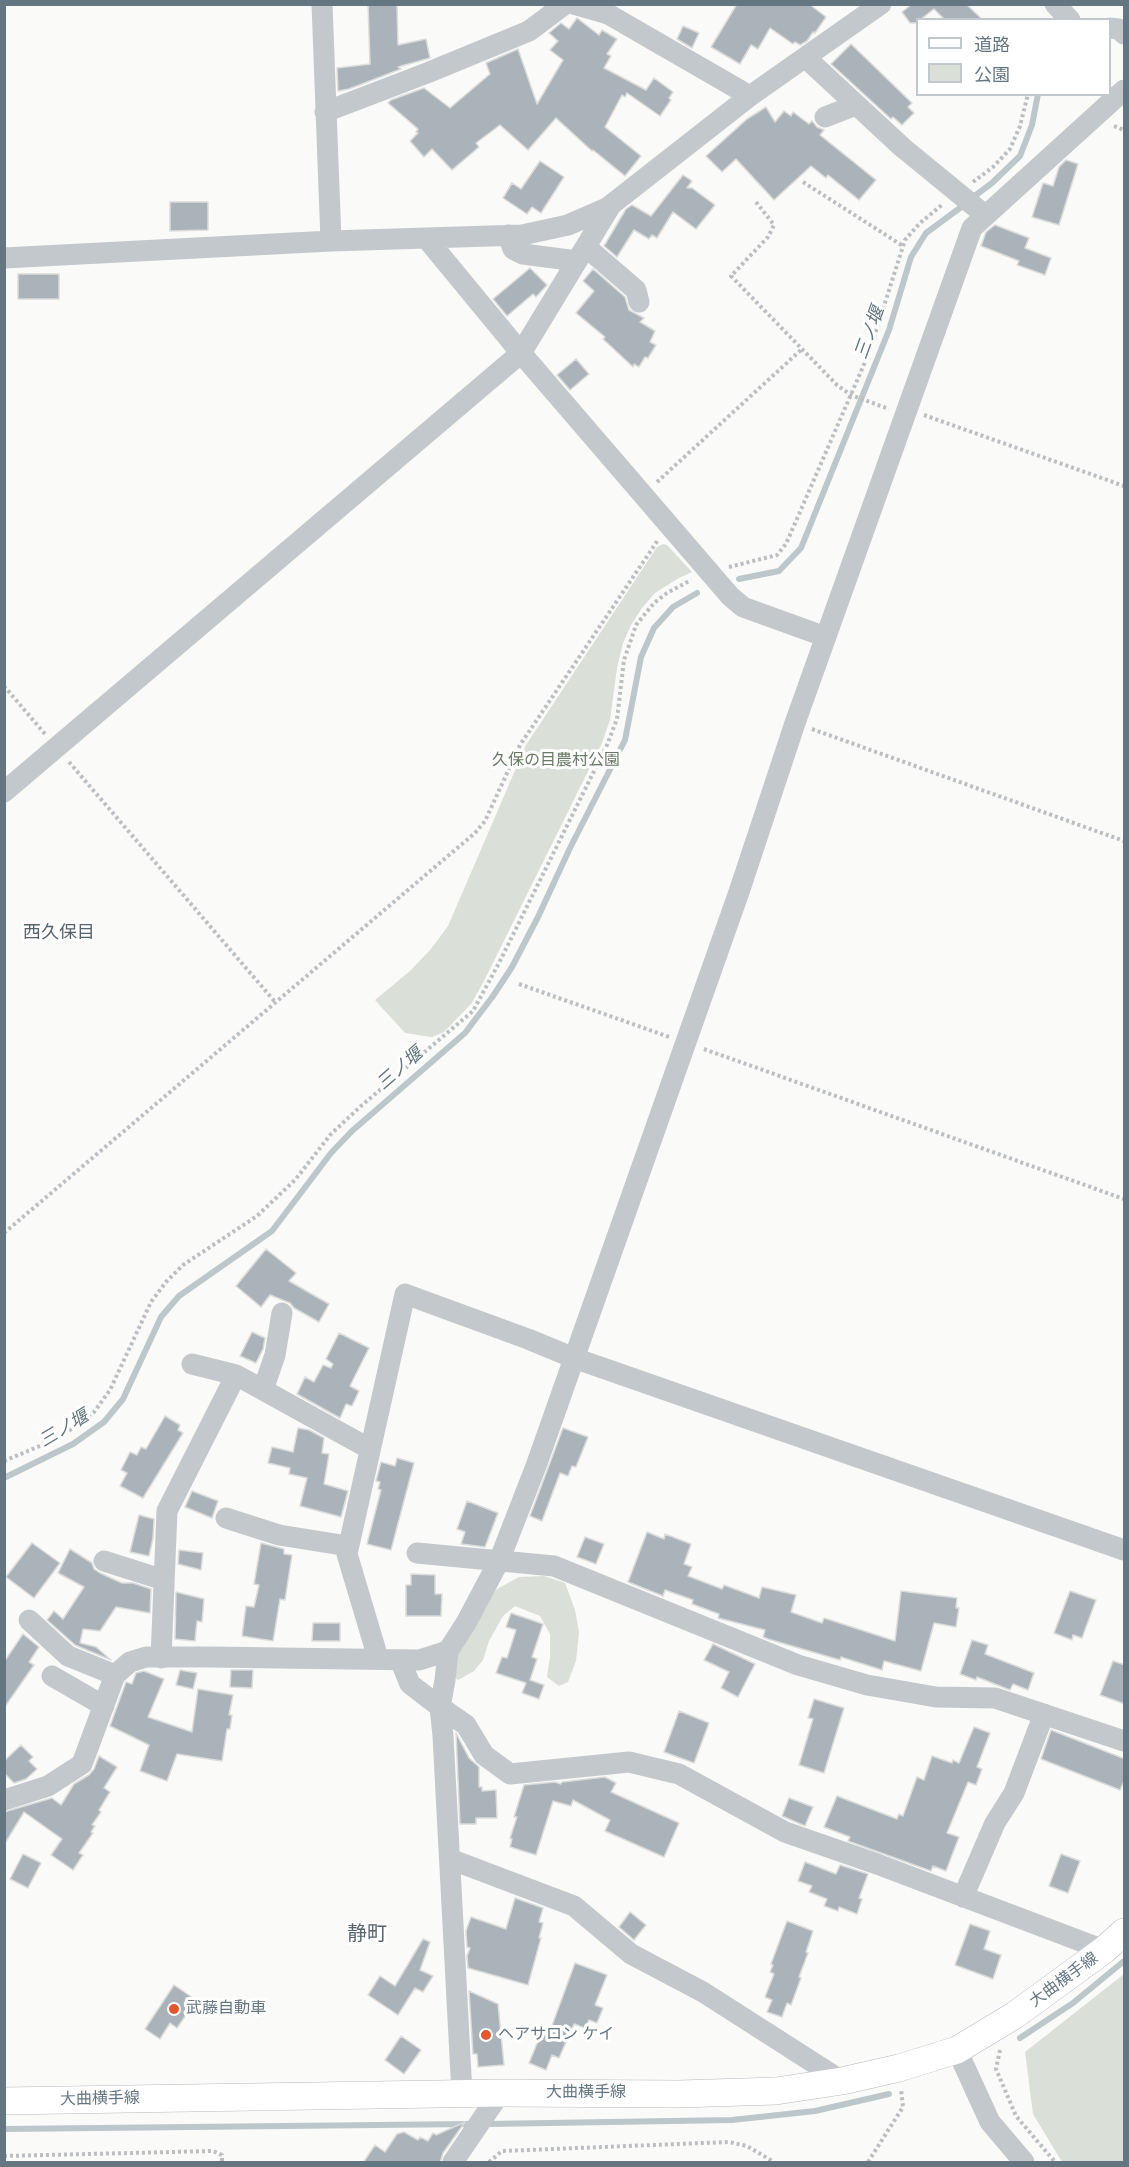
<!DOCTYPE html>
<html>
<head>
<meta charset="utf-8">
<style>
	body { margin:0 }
	#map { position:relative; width:1129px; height:2167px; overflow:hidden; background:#fafaf8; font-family:"Fira Sans","Noto Sans JP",sans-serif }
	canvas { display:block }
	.frame { position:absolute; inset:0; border:6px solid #657683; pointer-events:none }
	.legend { position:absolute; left:916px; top:18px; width:195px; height:78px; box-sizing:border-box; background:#fff; border:2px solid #c1c8cd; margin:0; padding:8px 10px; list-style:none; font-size:18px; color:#657683 }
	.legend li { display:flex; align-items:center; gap:12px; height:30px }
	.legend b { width:30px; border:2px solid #c1c8cd }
</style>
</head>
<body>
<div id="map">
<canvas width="1129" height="2167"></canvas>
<div class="frame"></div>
<ul class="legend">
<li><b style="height:8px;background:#fff"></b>道路</li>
<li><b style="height:16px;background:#dadfd7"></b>公園</li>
</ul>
</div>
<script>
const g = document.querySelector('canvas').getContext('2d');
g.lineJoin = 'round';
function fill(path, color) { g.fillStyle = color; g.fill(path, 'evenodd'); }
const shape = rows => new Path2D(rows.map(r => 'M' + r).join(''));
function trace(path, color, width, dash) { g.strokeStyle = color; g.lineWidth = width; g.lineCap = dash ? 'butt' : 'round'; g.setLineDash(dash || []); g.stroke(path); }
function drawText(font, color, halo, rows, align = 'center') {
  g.font = font + ' "Fira Sans","Noto Sans JP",sans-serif'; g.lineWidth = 6; g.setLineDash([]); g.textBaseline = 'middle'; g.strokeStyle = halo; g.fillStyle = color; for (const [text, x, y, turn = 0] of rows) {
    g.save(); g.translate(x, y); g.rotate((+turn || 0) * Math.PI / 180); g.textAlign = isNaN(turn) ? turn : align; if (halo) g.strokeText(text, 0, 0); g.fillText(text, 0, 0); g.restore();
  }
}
fill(shape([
	[663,544,667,545,692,572,679,578,655,593,642,608,631,625,623,643,617,668,610,720,602,743,483,983,471,1004,444,1032,432,1037,405,1033,375,1000,410,971,431,949,448,926,526,745,657,547],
	[544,1576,565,1583,575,1610,579,1632,576,1661,568,1682,559,1686,547,1677,550,1657,550,1634,540,1616,515,1606,503,1616,489,1641,483,1660,474,1671,458,1680,451,1674,463,1638,477,1613,497,1589,519,1577],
	[1124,1974,1124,2162,1062,2162,1033,2114,1025,2052]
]), '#dadfd7');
trace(shape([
	[972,198,992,183,1020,156,1032,125,1038,94],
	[739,579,779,571,801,548,889,330,911,257,926,233,964,205],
	[4,1478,73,1444,104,1422,123,1399,161,1317,179,1296,272,1231,331,1153,352,1131,465,1033,493,996,512,967,538,917,570,848,625,740,641,657,654,628,673,607,697,593],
	[1020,2038,1073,2003,1124,1961],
	[488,2124,732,2120,815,2111,889,2094],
	[4,2129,470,2124]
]), '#bbc7cb', 6);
const building = shape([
	[368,4,397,4,398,45,426,39,430,58,398,67,401,69,349,89,338,91,337,68,370,64,368,4],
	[737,4,809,4,826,17,815,33,813,32,807,41,800,45,795,42,793,44,770,28,758,49,751,45,740,64,711,47,737,4],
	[912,4,966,4,983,20,945,20,934,9,916,23,910,23,902,12,912,4],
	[577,18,599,35,602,30,617,39,607,54,611,56,604,68,646,90,654,78,673,92,669,98,671,100,660,116,627,93,625,97,622,95,605,127,641,156,625,176,593,150,592,151,556,118,528,150,500,125,476,143,479,147,452,170,432,149,424,157,410,141,418,133,416,132,418,129,388,103,391,100,424,88,450,108,490,74,486,63,518,49,537,104,563,60,550,50,558,41,549,33,561,23,569,29,577,18],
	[683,26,699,33,692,48,677,39,683,26],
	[851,44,912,103,908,107,914,113,902,125,893,117,891,119,831,64,851,44],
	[766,107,775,122,784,111,791,116,793,112,809,124,812,121,817,127,824,130,820,135,876,180,859,200,828,175,826,178,811,166,774,200,736,159,722,172,706,156,747,119,766,107],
	[1066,160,1078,164,1059,225,1032,217,1043,183,1053,186,1059,167,1066,160],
	[540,161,564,177,541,213,532,207,527,214,503,198,512,183,521,189,540,161],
	[683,175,692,181,687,188,692,188,715,205,696,229,673,212,657,238,652,235,649,239,634,230,617,257,604,246,626,209,632,205,651,216,683,175],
	[170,202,208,202,208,230,170,231,170,202],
	[995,225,1029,238,1025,248,1051,258,1045,275,1017,265,1019,261,981,246,986,232,995,225],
	[530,268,547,285,536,297,533,294,507,316,493,299,530,268],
	[593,269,625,297,629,310,644,318,640,322,655,331,650,342,656,345,648,358,645,357,639,367,634,364,633,367,603,339,605,337,576,313,594,291,583,281,593,269],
	[18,274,59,274,59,299,18,299,18,274],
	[576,359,589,374,570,390,557,375,576,359],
	[266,1249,296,1273,289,1281,329,1304,319,1322,294,1308,290,1303,270,1295,261,1307,236,1286,266,1249],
	[252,1332,265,1338,263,1349,256,1363,240,1356,252,1332],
	[339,1333,369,1348,350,1386,359,1391,352,1406,346,1404,340,1418,297,1394,305,1377,314,1382,323,1365,331,1368,333,1364,326,1359,339,1333],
	[165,1416,180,1425,178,1430,183,1433,143,1498,120,1486,127,1473,121,1470,130,1452,137,1455,141,1447,146,1449,165,1416],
	[298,1428,309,1430,324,1438,322,1453,329,1454,324,1484,348,1491,341,1517,300,1506,307,1478,289,1474,290,1468,268,1463,272,1447,293,1452,298,1428],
	[563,1428,588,1437,576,1467,572,1466,568,1476,560,1473,542,1521,530,1516,563,1428],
	[397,1458,414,1463,391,1550,367,1544,381,1490,378,1489,380,1482,376,1481,381,1462,395,1466,397,1458],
	[192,1491,218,1501,212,1518,185,1507,192,1491],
	[467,1501,498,1513,485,1547,461,1544,465,1532,457,1529,467,1501],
	[139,1515,154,1519,153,1538,149,1556,130,1552,139,1515],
	[647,1532,664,1539,665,1534,691,1544,684,1564,692,1567,688,1576,722,1589,724,1585,759,1598,762,1587,796,1595,791,1612,822,1623,824,1618,895,1641,901,1591,957,1598,956,1608,959,1608,956,1627,934,1623,921,1671,884,1661,882,1670,841,1657,840,1660,768,1639,763,1637,765,1630,718,1618,719,1614,692,1604,693,1600,665,1590,663,1596,628,1582,647,1532],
	[585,1537,604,1544,596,1564,577,1557,585,1537],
	[32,1543,60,1563,34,1598,6,1577,32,1543],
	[261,1543,284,1549,284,1554,292,1555,285,1600,280,1599,273,1641,242,1636,246,1606,254,1607,259,1585,254,1584,261,1543],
	[70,1549,92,1563,94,1569,100,1573,122,1583,133,1583,151,1589,150,1613,116,1607,100,1631,83,1629,80,1643,96,1647,111,1660,75,1645,47,1620,54,1611,63,1619,84,1587,58,1573,70,1549],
	[179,1550,203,1553,201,1570,178,1564,179,1550],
	[411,1574,435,1575,435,1594,442,1594,441,1616,406,1616,406,1585,411,1585,411,1574],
	[1070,1591,1096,1600,1082,1638,1073,1635,1072,1640,1054,1633,1070,1591],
	[176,1592,204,1599,202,1622,197,1621,195,1641,175,1639,176,1592],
	[511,1613,543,1624,532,1657,537,1659,530,1680,544,1685,539,1699,522,1693,526,1683,496,1673,502,1657,507,1658,516,1630,506,1627,511,1613],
	[313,1623,340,1623,340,1641,312,1641,313,1623],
	[23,1634,39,1647,29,1662,34,1665,4,1708,4,1662,23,1634],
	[972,1640,988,1645,985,1654,1034,1673,1028,1690,1013,1684,1010,1690,977,1677,976,1680,960,1674,972,1640],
	[713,1644,755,1664,738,1697,721,1688,729,1672,704,1660,713,1644],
	[1113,1661,1125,1665,1125,1704,1100,1695,1113,1661],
	[180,1670,197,1673,193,1689,176,1685,180,1670],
	[231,1670,253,1670,252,1688,230,1687,231,1670],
	[144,1671,164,1679,148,1717,192,1732,198,1689,233,1695,229,1715,232,1715,230,1729,227,1729,222,1761,177,1754,167,1781,140,1771,149,1745,110,1726,126,1682,132,1684,136,1673,144,1671],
	[814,1699,844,1708,824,1773,799,1765,813,1719,808,1718,814,1699],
	[679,1711,709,1723,694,1763,664,1752,679,1711],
	[974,1727,990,1733,977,1767,982,1769,976,1785,968,1782,947,1833,959,1837,946,1871,933,1866,931,1871,848,1841,850,1837,824,1827,837,1796,897,1819,899,1814,903,1816,917,1777,924,1780,932,1756,952,1763,953,1760,959,1763,974,1727],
	[1051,1730,1125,1759,1125,1779,1120,1790,1041,1759,1051,1730],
	[456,1733,469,1758,479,1767,479,1787,482,1787,482,1791,496,1790,497,1818,476,1818,476,1824,460,1824,456,1733],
	[21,1745,33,1757,29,1761,37,1769,26,1779,14,1783,4,1773,4,1761,21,1745],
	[99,1756,117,1767,104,1788,110,1792,99,1810,101,1812,92,1825,95,1826,91,1832,93,1833,79,1853,83,1855,73,1870,51,1855,62,1839,24,1812,4,1845,4,1812,52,1798,61,1805,74,1784,89,1775,94,1769,99,1756],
	[605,1777,616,1783,611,1792,679,1823,664,1857,605,1831,610,1820,573,1800,571,1806,553,1801,536,1855,510,1847,512,1839,510,1838,517,1817,514,1817,524,1785,555,1782,561,1784,562,1782,605,1777],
	[789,1798,813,1807,805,1826,782,1816,789,1798],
	[23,1854,41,1863,28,1888,10,1879,23,1854],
	[1061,1854,1080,1861,1068,1893,1049,1886,1061,1854],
	[805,1862,836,1874,840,1865,868,1874,859,1898,862,1899,857,1914,839,1907,838,1911,824,1906,827,1899,809,1892,812,1886,798,1881,805,1862],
	[515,1898,543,1908,539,1922,543,1923,539,1938,541,1938,528,1985,468,1968,467,1956,470,1948,467,1947,466,1931,471,1917,506,1929,515,1898],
	[630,1912,646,1925,634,1940,619,1927,630,1912],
	[787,1921,813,1931,806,1952,808,1953,799,1977,801,1978,791,2005,787,2003,782,2017,767,2012,772,2000,765,1997,774,1974,770,1972,773,1965,771,1964,787,1921],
	[970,1924,990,1931,984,1949,1001,1955,993,1979,955,1965,970,1924],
	[423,1939,430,1942,420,1970,433,1976,423,1992,415,1988,398,2015,368,1995,380,1976,395,1986,423,1939],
	[575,1963,607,1975,595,2005,603,2008,597,2023,589,2020,585,2028,574,2024,559,2058,552,2055,546,2070,529,2063,543,2029,550,2031,575,1963],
	[174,1985,193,1998,190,2003,193,2005,177,2028,170,2023,160,2039,145,2029,174,1985],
	[469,1991,498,2004,504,2065,478,2067,477,2054,473,2054,469,1991],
	[401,2036,421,2050,404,2074,385,2060,401,2036],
	[465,2122,443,2153,440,2163,363,2163,375,2145,385,2152,397,2134,404,2132,418,2140,420,2137,428,2141,433,2133,436,2135,465,2122]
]);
fill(building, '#aab3b9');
trace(building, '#dcdcda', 1.5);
const major = shape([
	[4,2101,500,2093,679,2094,776,2091,842,2081,899,2068,957,2050,1015,2015,1104,1950,1124,1932]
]);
trace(major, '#b5babe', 28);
trace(shape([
	[1114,126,1124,130],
	[803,182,903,246],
	[973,182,993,167,1010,149,1020,126,1028,94],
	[756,202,774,225,768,237,731,276,837,385,851,395,889,409],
	[924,415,1124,486],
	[657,482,802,349],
	[729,567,777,555,786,544,869,353,905,240,920,223,943,204],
	[4,686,45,734],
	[812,729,1124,841],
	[69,762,276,1003],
	[519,984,669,1037],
	[704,1049,1124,1199],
	[4,1233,475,833,485,821,520,745,658,540],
	[4,1461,59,1438,94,1412,110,1390,151,1302,166,1282,183,1265,257,1216,295,1180,331,1134,361,1106,473,1011,499,963,607,745,617,719,624,660,636,625,654,603,667,593,691,580],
	[1000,2050,996,2069,1016,2116,1055,2162],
	[4,2156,213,2151,222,2155,222,2162],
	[489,2162,502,2151,729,2142,747,2146,774,2162],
	[868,2162,903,2107,901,2089]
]), '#bbbfc2', 4, [3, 3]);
trace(shape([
	[322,4,331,241],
	[573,4,608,14,750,96],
	[1055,4,1070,20],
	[1110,28,1119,29,1124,34],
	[806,58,902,147,985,215],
	[325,112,427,73,529,31,565,4],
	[825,117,856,105],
	[508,235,513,249,523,254,577,261],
	[427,239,521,353,730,596,743,607,826,637],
	[586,247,636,290,639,302],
	[4,258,331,241,522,235,568,225,607,208,750,96,881,4],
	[4,792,521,353,611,205],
	[192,1364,236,1375],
	[263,1390,275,1355,282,1313],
	[226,1518,279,1535,348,1546],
	[417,1553,554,1566,798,1665,867,1685,936,1697,995,1698,1124,1741],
	[104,1561,164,1580],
	[29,1620,68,1656,115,1675],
	[448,1651,445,1680,440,1707,466,1725,484,1755,510,1774,629,1762,679,1774,785,1832,877,1864,1104,1950],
	[161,1658,167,1511,236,1375,370,1449],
	[378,1658,347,1554,405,1294,528,1339,574,1358,1124,1550],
	[400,1660,410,1684,440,1707,443,1736,462,2094],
	[52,1676,104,1706],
	[4,1800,48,1786,82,1764,115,1675,130,1662,146,1657,211,1657,419,1660,448,1651,466,1623,499,1561,536,1466,739,892,795,723,972,228,1124,90],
	[450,1859,574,1906,631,1954,703,1992,842,2081],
	[963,1897,995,1823,1014,1793,1044,1714],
	[957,2050,990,2122,1024,2162],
	[453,2162,500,2093]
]), '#c3c8cc', 21);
trace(major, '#fff', 27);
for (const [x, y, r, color] of [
	[174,2009,6,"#e4572e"],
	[486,2035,6,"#e4572e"]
]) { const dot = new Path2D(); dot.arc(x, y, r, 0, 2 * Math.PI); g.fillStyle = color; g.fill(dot); trace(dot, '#fff', 2); }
drawText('16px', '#687a64', '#fff', [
	["久保の目農村公園",556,761]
]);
drawText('16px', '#657683', '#fff', [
	["大曲横手線",1064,1980,-36],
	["大曲横手線",586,2093],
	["大曲横手線",100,2099,-1]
]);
drawText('16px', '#657683', '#fff', [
	["武藤自動車",186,2009],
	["ヘアサロン ケイ",498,2035]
], 'left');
drawText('italic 18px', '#60757c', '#fff', [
	["三ノ堰",870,333,-70],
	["三ノ堰",400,1069,-41],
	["三ノ堰",64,1429,-31]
]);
drawText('18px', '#57646e', '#fff', [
	["西久保目",59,933]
]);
drawText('20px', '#57646e', '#fff', [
	["静町",367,1934]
]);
</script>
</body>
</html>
